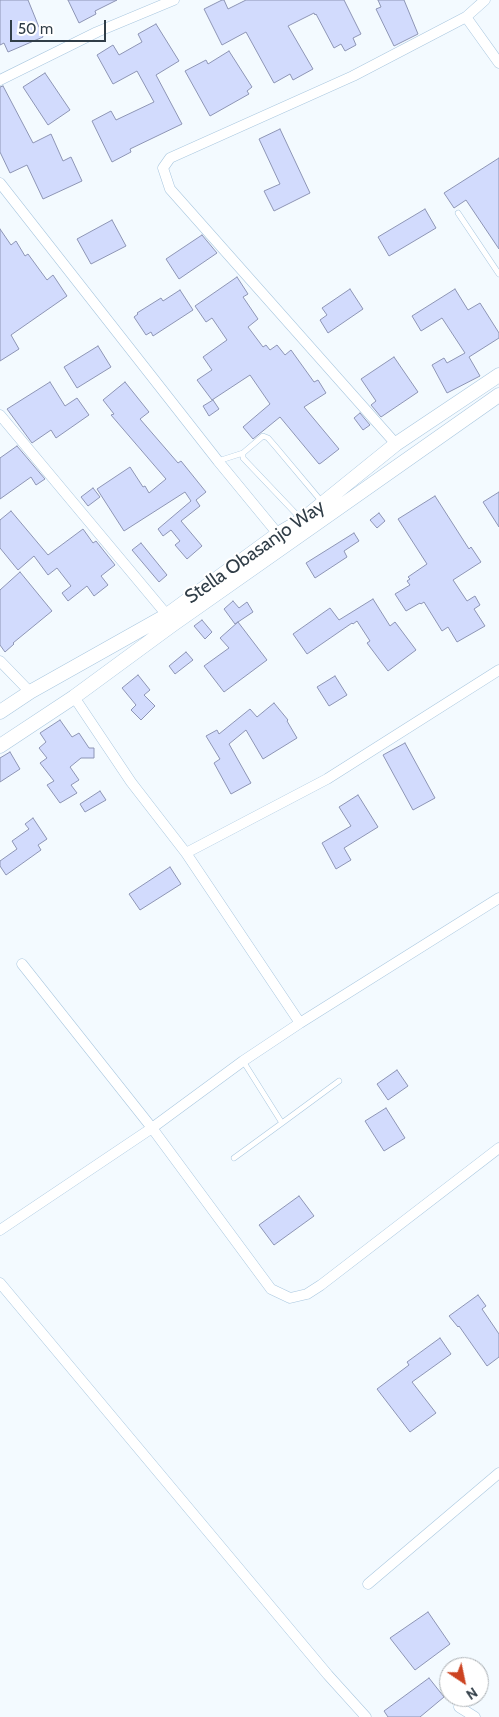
<!DOCTYPE html>
<html>
<head>
<meta charset="utf-8">
<style>
	body { margin:0 }
	#map { position:relative; width:499px; height:1717px; overflow:hidden; background:#f3faff; font-family:Cabin,sans-serif }
	canvas { display:block }
	.north { position:absolute; left:439px; top:1657px; width:50px; height:50px; box-sizing:border-box; background:#fff; border:1px solid #acb1b5; border-radius:50%; rotate:146deg; font-size:14px; font-weight:700; line-height:20px; text-align:center; color:#303d47 }
	.north::after { content:''; display:block; margin:auto; width:18px; height:22px; background:#cc4321; clip-path:polygon(50% 0,100% 100%,50% 72%,0 100%) }
	.scale { position:absolute; left:10px; top:20px; width:96px; height:22px; box-sizing:border-box; border:2px solid #303d47; border-top:0; padding-left:6px; font-size:15px; line-height:18px; white-space:nowrap; color:#303d47; -webkit-text-stroke:4px #fff; paint-order:stroke }
</style>
</head>
<body>
<div id="map">
<canvas width="499" height="1717"></canvas>
<div class="north">N</div>
<div class="scale">50 m</div>
</div>
<script>
const g = document.querySelector('canvas').getContext('2d');
g.lineJoin = 'round';
function fill(path, color) { g.fillStyle = color; g.fill(path, 'evenodd'); }
const shape = rows => new Path2D(rows.map(r => 'M' + r).join(''));
function trace(path, color, width, dash) { g.strokeStyle = color; g.lineWidth = width; g.lineCap = dash ? 'butt' : 'round'; g.setLineDash(dash || []); g.stroke(path); }
function drawText(font, color, halo, rows, align = 'center') {
  g.font = font + ' Cabin,sans-serif'; g.lineWidth = 4; g.setLineDash([]); g.textBaseline = 'middle'; g.strokeStyle = halo; g.fillStyle = color; for (const [text, x, y, turn = 0] of rows) {
    g.save(); g.translate(x, y); g.rotate((+turn || 0) * Math.PI / 180); g.textAlign = isNaN(turn) ? turn : align; if (halo) g.strokeText(text, 0, 0); g.fillText(text, 0, 0); g.restore();
  }
}
const building = shape([
	[0,0,28,0,43,37,8,52,4,43,0,45,0,0],
	[68,0,117,0,95,11,96,14,79,23,68,0],
	[222,0,224,0,228,9,246,0,344,0,361,34,353,38,356,45,345,51,341,44,334,48,316,14,315,15,314,13,288,26,313,69,293,80,290,74,274,83,246,32,222,45,204,9,222,0],
	[378,0,404,0,418,34,394,46,376,9,381,7,378,0],
	[156,24,179,61,156,75,182,124,130,149,131,152,112,162,92,121,111,111,116,120,154,102,137,71,113,84,97,55,113,45,119,55,142,42,138,34,156,24],
	[229,51,252,87,247,91,249,94,210,116,185,71,206,60,208,64,229,51],
	[45,73,70,110,48,125,23,87,45,73],
	[3,86,33,143,51,134,63,161,71,157,82,181,43,199,27,165,10,173,0,152,0,87,3,86],
	[280,129,310,193,274,211,264,191,280,184,259,139,280,129],
	[499,158,499,249,466,200,454,208,444,193,499,158],
	[425,209,436,228,389,256,378,237,425,209],
	[112,220,126,246,91,264,77,239,112,220],
	[0,229,11,245,16,241,25,256,28,254,47,280,53,275,67,296,11,335,19,349,0,361,0,229],
	[202,235,217,253,179,279,166,259,202,235],
	[237,277,248,294,243,297,258,319,248,327,263,347,266,345,270,350,277,345,285,355,291,350,314,382,318,380,326,393,304,407,339,449,321,463,319,464,280,417,253,439,243,427,270,404,250,375,212,400,197,380,212,370,203,357,227,340,212,318,206,322,195,306,237,277],
	[350,289,363,309,328,333,320,320,327,315,322,308,350,289],
	[455,289,468,310,480,303,499,333,499,338,469,357,480,376,447,393,432,365,444,358,447,363,465,353,442,318,421,331,412,316,455,289],
	[180,290,193,310,153,336,151,332,146,335,134,317,138,314,137,313,161,298,163,301,180,290],
	[98,346,111,367,77,388,64,367,98,346],
	[394,357,418,392,381,417,371,405,376,401,361,379,394,357],
	[50,382,65,406,77,398,89,415,56,438,51,430,32,443,7,409,50,382],
	[125,382,149,412,140,419,178,463,181,461,206,492,196,500,200,506,181,521,202,546,187,559,175,545,180,541,171,530,163,536,158,529,191,501,185,492,124,531,97,489,130,467,143,487,145,486,149,493,166,479,111,415,114,414,103,400,125,382],
	[213,400,219,409,209,416,203,406,213,400],
	[360,413,370,425,363,430,354,418,360,413],
	[17,446,45,479,36,485,31,477,0,499,0,458,17,446],
	[93,488,100,497,88,506,81,497,93,488],
	[499,492,499,527,483,502,499,492],
	[435,496,469,549,471,547,481,562,453,580,467,601,475,596,480,605,474,609,485,626,457,642,448,627,442,631,424,602,421,604,420,603,406,611,395,594,410,585,407,581,410,579,408,577,427,564,398,519,435,496],
	[11,511,48,555,83,529,93,543,96,541,115,565,101,576,108,585,94,596,87,586,68,601,62,593,71,586,57,568,48,575,34,556,18,570,0,548,0,520,11,511],
	[379,513,385,521,377,528,370,520,379,513],
	[354,533,359,541,344,551,347,557,315,578,306,563,354,533],
	[141,543,167,575,159,582,132,550,141,543],
	[20,572,52,611,13,643,14,644,5,652,0,645,0,590,20,572],
	[373,599,390,626,395,622,416,650,388,671,367,643,370,641,357,621,353,624,352,623,307,654,293,634,330,608,339,620,373,599],
	[233,601,239,608,247,602,253,612,235,624,224,609,233,601],
	[202,620,212,632,205,639,194,626,202,620],
	[238,622,267,660,224,692,204,666,229,648,220,638,238,622],
	[186,652,193,660,175,674,169,666,186,652],
	[138,675,150,690,144,695,155,706,141,720,131,710,136,705,122,688,138,675],
	[335,676,347,695,329,706,317,687,335,676],
	[274,703,288,720,287,721,297,738,263,759,246,730,229,744,251,783,231,794,214,763,220,759,206,736,217,730,219,734,250,709,257,717,274,703],
	[60,720,72,737,79,733,89,748,94,748,94,758,81,758,70,767,79,780,71,785,77,793,60,803,47,785,54,781,40,763,47,758,39,748,46,742,40,733,60,720],
	[405,743,435,798,413,810,383,755,405,743],
	[10,752,20,769,0,782,0,758,10,752],
	[100,791,106,800,85,812,80,804,100,791],
	[358,795,378,827,344,848,351,860,336,869,322,843,351,826,339,807,358,795],
	[33,818,47,839,38,845,41,850,6,875,0,866,0,861,17,849,12,841,29,829,25,824,33,818],
	[170,867,181,884,140,910,129,894,170,867],
	[397,1070,408,1086,388,1100,377,1084,397,1070],
	[386,1108,405,1138,384,1151,365,1121,386,1108],
	[299,1196,314,1216,274,1245,259,1225,299,1196],
	[478,1295,486,1306,482,1309,499,1334,499,1357,487,1366,459,1326,458,1327,449,1316,478,1295],
	[440,1338,451,1354,412,1382,436,1413,410,1432,377,1389,409,1365,407,1362,440,1338],
	[428,1612,450,1644,415,1670,390,1638,428,1612],
	[429,1678,444,1697,420,1717,388,1717,384,1711,429,1678]
]);
fill(building, '#d2dbfd');
trace(building, '#8d95b5', 1);
const lane = shape([
	[458,213,499,274],
	[218,461,243,453],
	[300,518,243,458,243,453,263,436,268,438,275,446,322,502],
	[282,1123,339,1081],
	[234,1158,282,1123,243,1061]
]);
const street = shape([
	[466,17,485,0],
	[0,80,97,32,174,0],
	[0,183,218,461,278,534],
	[0,415,167,615],
	[396,444,170,189,163,168,170,158,353,76,466,17,499,63],
	[0,661,30,692],
	[74,697,131,782,186,853,300,1023],
	[186,853,327,779,499,670],
	[22,964,152,1128,271,1289,290,1298,307,1294,321,1285,499,1148],
	[0,1230,152,1128,243,1061,300,1023,499,898],
	[0,1283,328,1675,366,1717],
	[368,1584,499,1473],
	[459,1707,475,1717]
]);
const secondary = shape([
	[0,712,30,692,167,615,278,534,302,520,396,444,499,375],
	[0,746,74,697,172,625,499,395]
]);
trace(lane, '#a9c7df', 6);
trace(street, '#a9c7df', 11);
trace(secondary, '#a9c7df', 15);
trace(lane, '#fff', 5);
trace(street, '#fff', 10);
trace(secondary, '#fff', 14);
drawText('19px', '#303d47', '#fff', [
	["Stella Obasanjo Way",255,552,-35]
]);
</script>
</body>
</html>
